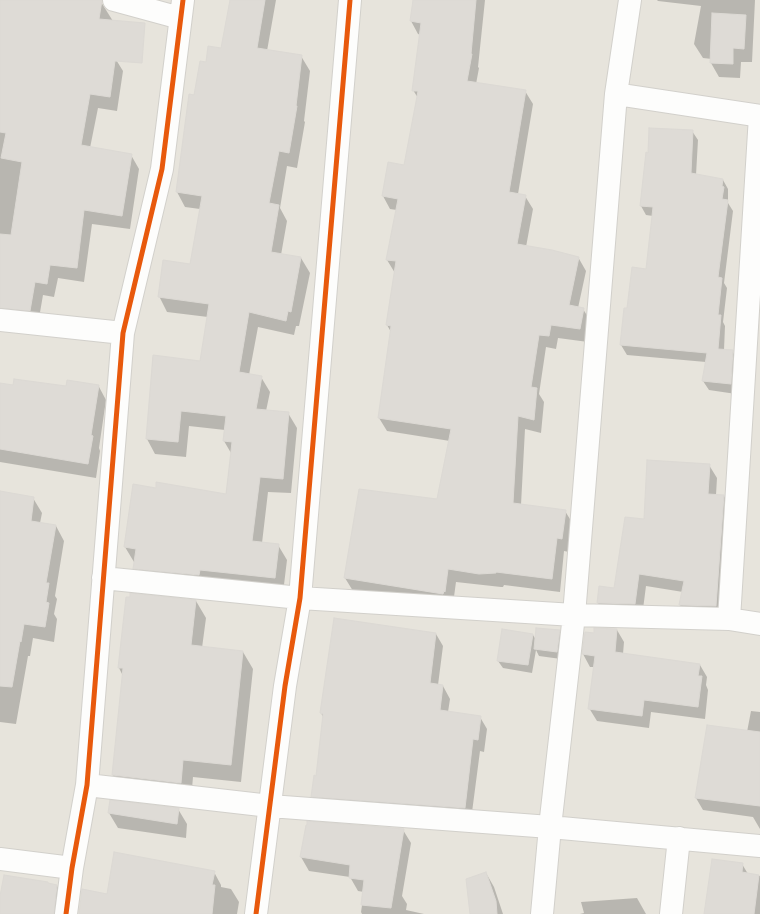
<!DOCTYPE html>
<html>
<head>
<meta charset="utf-8">
<style>
	body { margin:0 }
	canvas { display:block; background:#f4f2ee }
</style>
</head>
<body>
<canvas width="760" height="914"></canvas>
<script>
const g = document.querySelector('canvas').getContext('2d');
g.lineJoin = 'round';
function fill(path, color) { g.fillStyle = color; g.fill(path, 'evenodd'); }
const shape = rows => new Path2D(rows.map(r => 'M' + r).join(''));
function trace(path, color, width, dash) { g.strokeStyle = color; g.lineWidth = width; g.lineCap = dash ? 'butt' : 'round'; g.setLineDash(dash || []); g.stroke(path); }
fill(shape([
	[0,0,760,0,760,914,0,914]
]), '#e7e4dc');
fill(shape([
	[0,0,90,0,101,2,116,26,115,58,123,71,117,111,98,108,90,148,131,155,139,169,130,229,92,224,84,282,58,278,54,297,43,295,38,324,0,320],
	[231,0,276,0,267,51,301,56,310,71,304,121,305,122,297,168,287,166,280,208,287,221,281,255,301,258,310,273,299,326,296,326,294,335,258,327,249,375,261,377,270,392,266,411,288,413,297,428,291,493,268,492,262,543,278,545,287,560,283,593,143,583,134,568,135,562,134,562,125,547,157,489,226,495,231,453,224,441,225,430,189,426,186,457,155,454,147,439,153,356,201,362,208,317,167,312,159,296,191,266,200,209,185,207,177,192,190,95,195,96,206,63,222,49],
	[414,0,485,0,478,67,479,68,476,84,525,91,533,104,518,194,525,196,533,209,526,247,578,257,586,271,578,308,583,309,591,322,588,342,558,338,556,349,546,347,539,394,544,402,541,433,525,429,521,505,565,511,573,524,569,552,564,551,560,592,504,585,503,587,501,587,456,582,453,604,353,591,345,578,438,500,450,441,387,431,379,418,391,332,387,325,395,273,387,260,397,210,390,209,383,196,405,166,418,98,413,90,421,35,418,34,411,21],
	[657,0,755,0,752,62,741,62,740,78,719,77,711,63,712,59,703,58,694,44,701,6,658,1],
	[692,131,698,140,696,175,723,180,728,189,728,203,733,211,724,283,727,288,723,322,725,326,724,350,732,351,738,361,736,394,709,390,703,381,706,362,627,355,621,345,625,309,628,310,647,270,653,216,646,215,641,206,649,154],
	[0,384,14,386,67,387,98,385,106,400,99,448,100,451,96,478,0,462],
	[709,465,717,478,716,495,724,496,731,509,723,619,688,618,680,605,683,592,646,586,642,617,606,616,598,603,615,589,645,520],
	[0,492,33,498,42,513,40,523,56,526,64,541,55,596,57,599,54,614,57,619,54,642,33,638,30,656,28,656,16,724,0,722],
	[130,598,196,601,206,618,202,648,243,652,253,669,241,782,193,777,191,800,123,793,113,775,123,676,119,668],
	[617,630,624,642,623,654,700,665,707,677,706,685,708,690,705,719,651,712,649,728,597,721,589,708,594,667,590,667,583,654,595,634],
	[559,631,563,638,561,659,539,656,536,650,532,673,503,668,498,661,533,635,536,640],
	[436,634,443,646,438,685,443,686,450,699,448,712,480,717,487,729,484,752,480,751,471,820,319,809,312,796,317,777,323,717,321,713],
	[751,711,760,712,760,829,753,817,703,810,696,798,747,732],
	[178,809,187,824,186,838,118,828,109,813],
	[306,826,403,830,411,843,402,896,407,904,406,910,424,914,362,914,361,912,364,892,358,891,350,877,309,871,301,857],
	[742,864,748,874,760,876,760,914,705,914],
	[214,872,221,885,221,887,231,889,239,902,237,914,80,914,108,895],
	[486,873,494,887,503,914,471,914],
	[57,886,64,899,62,914,0,914,0,900],
	[637,898,646,914,580,914,584,913,581,902]
]), '#0003');
const building = shape([
	[0,0,102,0,99,19,145,23,142,63,115,61,110,97,90,94,81,145,132,154,122,216,84,210,77,268,50,265,47,284,35,282,30,311,0,308,0,234,11,235,22,162,1,158,6,133,0,132,0,0],
	[230,0,265,0,257,48,302,55,296,106,297,106,289,153,279,151,269,203,279,205,271,252,301,257,291,312,288,311,286,321,249,312,239,372,262,376,256,409,289,412,283,479,260,477,252,541,279,544,275,578,200,570,199,575,133,569,136,549,124,547,133,484,156,488,156,482,226,494,232,442,223,441,226,416,181,411,178,442,146,439,153,355,200,361,209,304,158,297,163,260,190,264,202,196,176,192,189,94,194,95,200,61,206,62,208,46,221,48,230,0],
	[413,0,476,0,471,54,472,54,467,81,526,90,509,192,526,195,517,244,552,250,579,257,569,305,584,308,580,329,551,325,549,336,539,335,531,387,537,388,534,420,518,416,513,503,566,510,562,539,557,538,552,579,496,572,496,573,479,574,448,569,445,592,444,591,443,594,344,578,359,489,437,499,451,429,378,418,391,326,386,325,396,261,386,260,398,199,382,196,388,162,404,165,418,91,412,91,421,23,410,21,413,0],
	[712,13,746,15,744,49,733,48,733,64,710,63,712,13],
	[649,128,693,130,691,173,723,179,722,186,724,187,722,199,728,200,718,277,722,278,718,315,721,315,718,349,733,350,731,384,702,381,707,353,620,345,624,308,627,308,632,267,646,269,653,207,640,206,646,152,648,153,649,128],
	[14,379,66,386,67,380,99,385,91,435,93,436,88,464,0,449,0,383,13,385,14,379],
	[647,460,710,464,708,494,724,495,716,606,679,605,684,581,639,574,635,604,597,603,599,586,614,588,625,517,644,519,647,460],
	[0,491,34,497,31,521,56,525,46,583,49,583,46,602,49,603,45,627,24,624,21,642,20,641,12,687,0,686,0,491],
	[130,593,196,600,191,645,243,651,231,765,183,760,181,783,112,775,123,668,118,668,126,597,130,597,130,593],
	[334,618,436,633,430,683,443,685,440,710,481,716,478,740,473,739,465,808,311,797,314,775,316,776,323,714,320,713,334,618],
	[536,628,560,630,557,652,534,649,536,628],
	[594,628,617,629,615,652,700,664,698,676,702,676,698,707,644,700,642,716,588,709,595,656,582,654,585,632,594,633,594,628],
	[502,629,533,634,528,665,497,661,502,629],
	[707,725,760,732,760,806,695,798,707,725],
	[110,800,179,808,177,824,108,813,110,800],
	[307,821,404,829,391,908,361,905,364,880,349,878,350,865,300,857,306,825,307,825,307,821],
	[114,852,215,871,212,885,215,885,212,914,79,914,82,889,107,894,114,852],
	[712,859,743,863,742,872,759,875,754,914,704,914,712,859],
	[486,872,496,901,497,914,470,914,466,879,486,872],
	[4,875,48,882,48,883,57,885,54,914,0,914,0,896,4,875]
]);
fill(building, '#dedbd6');
trace(building, '#dcd9d4', 1);
const minor = shape([
	[114,0,180,18],
	[616,94,760,116],
	[0,320,123,333],
	[103,578,300,598,574,615,729,619,760,624],
	[729,619,760,116],
	[87,785,270,806,550,827,760,846],
	[0,859,72,868],
	[66,914,72,868,87,785,123,333,162,169,183,0],
	[256,914,285,686,300,598,350,0],
	[542,914,550,827,574,615,616,94,630,0],
	[671,914,679,838]
]);
trace(minor, '#d2d0cb', 24);
trace(minor, '#fdfdfc', 22);
trace(shape([
	[66,914,72,868,87,785,123,333,162,169,183,0],
	[256,914,285,686,300,598,350,0]
]), '#e8590c', 5);
</script>
</body>
</html>
